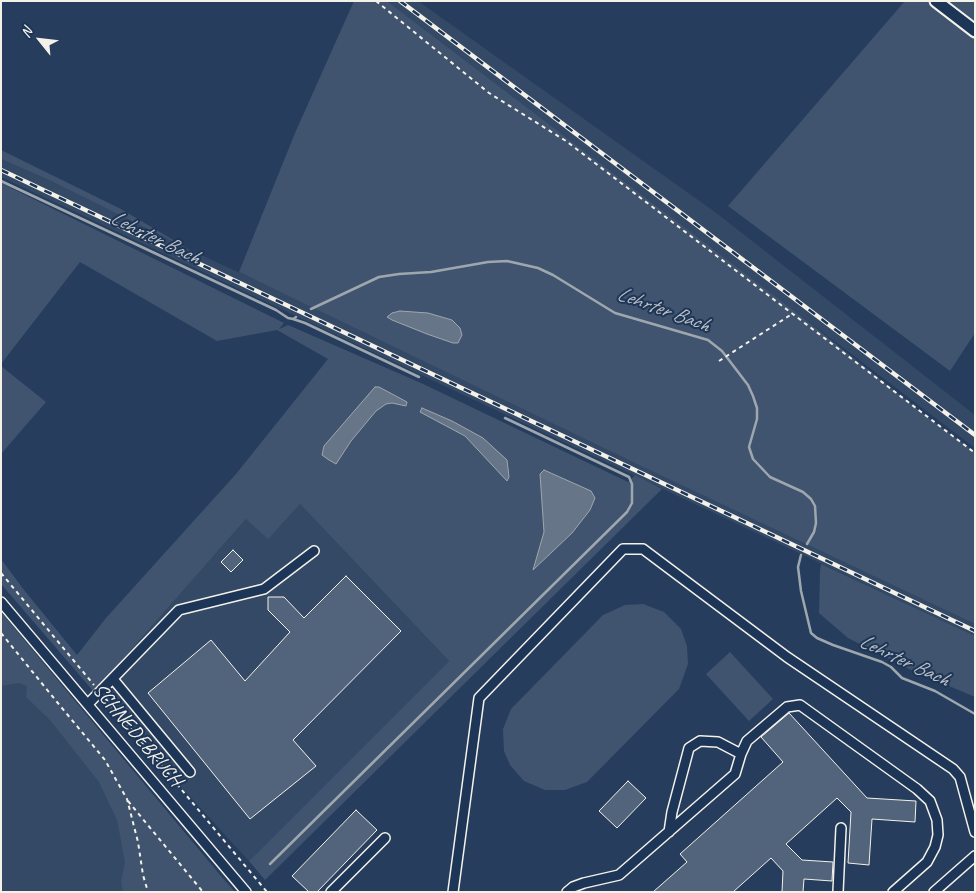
<!DOCTYPE html>
<html>
<head>
<meta charset="utf-8">
<style>
	body { margin:0 }
	#map { position:relative; width:976px; height:893px; overflow:hidden; background:#263d5d; font-family:Caveat,sans-serif }
	canvas { display:block }
	.frame { position:absolute; inset:0; border:2px solid #f4f1e8; pointer-events:none }
	.north { position:absolute; left:15px; top:15px; width:50px; height:50px; -webkit-text-stroke:4px #1d3557; paint-order:stroke; rotate:299deg; font-size:14px; font-weight:700; line-height:20px; text-align:center; color:#f4f1e8 }
	.north::after { content:''; display:block; margin:auto; width:18px; height:22px; background:#f4f1e8; clip-path:polygon(50% 0,100% 100%,50% 72%,0 100%) }
</style>
</head>
<body>
<div id="map">
<canvas width="976" height="893"></canvas>
<div class="frame"></div>
<div class="north">N</div>
</div>
<script>
const g = document.querySelector('canvas').getContext('2d');
g.lineJoin = 'round';
function fill(path, color) { g.fillStyle = color; g.fill(path, 'evenodd'); }
const shape = rows => new Path2D(rows.map(r => 'M' + r).join(''));
function trace(path, color, width, dash) { g.strokeStyle = color; g.lineWidth = width; g.lineCap = dash ? 'butt' : 'round'; g.setLineDash(dash || []); g.stroke(path); }
function drawText(font, color, halo, rows, align = 'center') {
  g.font = font + ' Caveat,sans-serif'; g.lineWidth = 4; g.setLineDash([]); g.textBaseline = 'middle'; g.strokeStyle = halo; g.fillStyle = color; for (const [text, x, y, turn = 0] of rows) {
    g.save(); g.translate(x, y); g.rotate((+turn || 0) * Math.PI / 180); g.textAlign = isNaN(turn) ? turn : align; if (halo) g.strokeText(text, 0, 0); g.fillText(text, 0, 0); g.restore();
  }
}
fill(shape([
	[387,1,418,1,715,212,975,415,975,448],
	[1,159,51,181,190,250,297,299,641,466,975,624,975,636,1,177],
	[300,504,449,661,249,861,94,692,246,519],
	[1,625,220,892,1,892]
]), '#334966');
fill(shape([
	[354,1,387,1,796,312,931,420,975,452,975,624,641,466,239,272,295,133],
	[905,1,975,1,975,333,950,371,728,206],
	[1,150,121,209,190,250,51,181,1,159],
	[1,183,284,323,279,329,288,325,421,383,628,482,635,475,662,489,265,880,249,861,449,661,300,504,268,539,246,519,94,692,1,584,1,559,24,590,77,655,106,618,236,474,328,359,277,330,217,341,80,262,1,364],
	[1,366,46,402,1,454],
	[821,564,975,636,975,697,909,669,848,638,819,613,820,572],
	[643,604,664,612,681,629,687,646,688,664,679,689,587,782,565,790,545,790,524,781,510,765,504,751,503,729,511,709,603,615,625,605],
	[1,612,221,876,235,892,123,892,121,882,125,862,117,820,99,782,50,720,26,697,27,686,19,683,1,686],
	[730,652,773,699,749,721,706,674]
]), '#40546f');
const water = shape([
	[400,311,428,313,452,320,460,328,462,335,458,343,453,343,427,334,392,320,387,317,392,313,400,311],
	[375,387,379,387,407,402,406,406,392,403,386,404,376,411,351,441,336,464,329,460,322,455,324,446,375,387],
	[422,408,452,421,483,438,507,460,509,477,507,481,465,436,420,412,422,408],
	[544,470,591,491,595,498,590,510,572,533,533,570,544,532,540,474,544,470]
]);
fill(water, '#677588');
trace(water, '#9fa7ae', 1);
trace(shape([
	[1,181,276,310,288,318,293,319,296,317],
	[311,309,379,277,399,274,431,272,488,262,507,261,538,268,553,275,615,313,708,340,722,351,748,385,753,396,757,408,757,419,749,447,753,459,770,477,803,492,811,499,815,506,816,523,814,532,807,544],
	[293,319,305,323,419,377],
	[801,555,798,567,801,591,811,633,817,638,833,645,882,662,891,667,902,678,935,691,975,714],
	[270,864,627,512,632,503,632,484,629,477,505,418]
]), '#9fa7ae', 2.5);
const building = shape([
	[233,550,243,560,231,572,221,562,233,550],
	[346,576,401,631,293,740,316,766,250,819,148,693,211,640,245,681,290,632,268,610,268,597,284,597,304,618,346,576],
	[789,713,867,798,916,801,915,822,872,819,869,865,848,863,851,812,837,798,786,844,802,860,833,862,832,881,804,879,803,892,782,892,783,871,771,858,733,892,653,892,687,862,680,854,783,762,761,737,789,713],
	[628,781,646,798,617,828,599,811,628,781],
	[356,810,377,830,317,892,309,892,292,876,356,810]
]);
fill(building, '#52647b');
trace(building, '#f4f1e8', 1);
const minor = shape([
	[1,602,246,892],
	[113,679,190,772],
	[88,704,179,610,264,589,314,551],
	[669,832,672,812,689,748,700,741,718,742,741,754],
	[331,892,385,838],
	[453,892,479,698,623,549,643,549,787,657,953,769,960,777,975,832],
	[567,892,573,887,584,883,619,875,735,774,741,754,747,741,787,707,800,705,917,789,930,801,937,820,938,835,935,847,927,862,893,892],
	[838,892,841,828],
	[934,892,975,856]
]);
const major = shape([
	[936,1,975,31]
]);
trace(minor, '#f4f1e8', 12);
trace(major, '#f4f1e8', 15);
trace(shape([
	[376,1,489,93,566,141,975,453],
	[719,361,792,314],
	[1,573,94,685],
	[1,633,57,702,105,760,115,778,127,799,138,842,143,875,148,892],
	[105,698,267,892],
	[128,801,203,892]
]), '#f4f1e8', 2, [4, 4]);
trace(minor, '#1d3557', 9);
trace(major, '#1d3557', 11);
const rail = shape([
	[400,1,975,435],
	[1,170,975,631]
]);
trace(rail, '#f4f1e8', 4.5);
trace(rail, '#1d3557', 2.5, [8]);
drawText('20px', '#f4f1e8', '#1d3557', [
	["SCHNEDEBRUCH",137,735,50]
]);
drawText('italic 21px', '#bcbfc2', '#1d3557', [
	["Lehrter Bach",155,238,26],
	["Lehrter Bach",663,310,20],
	["Lehrter Bach",904,661,25]
]);
</script>
</body>
</html>
